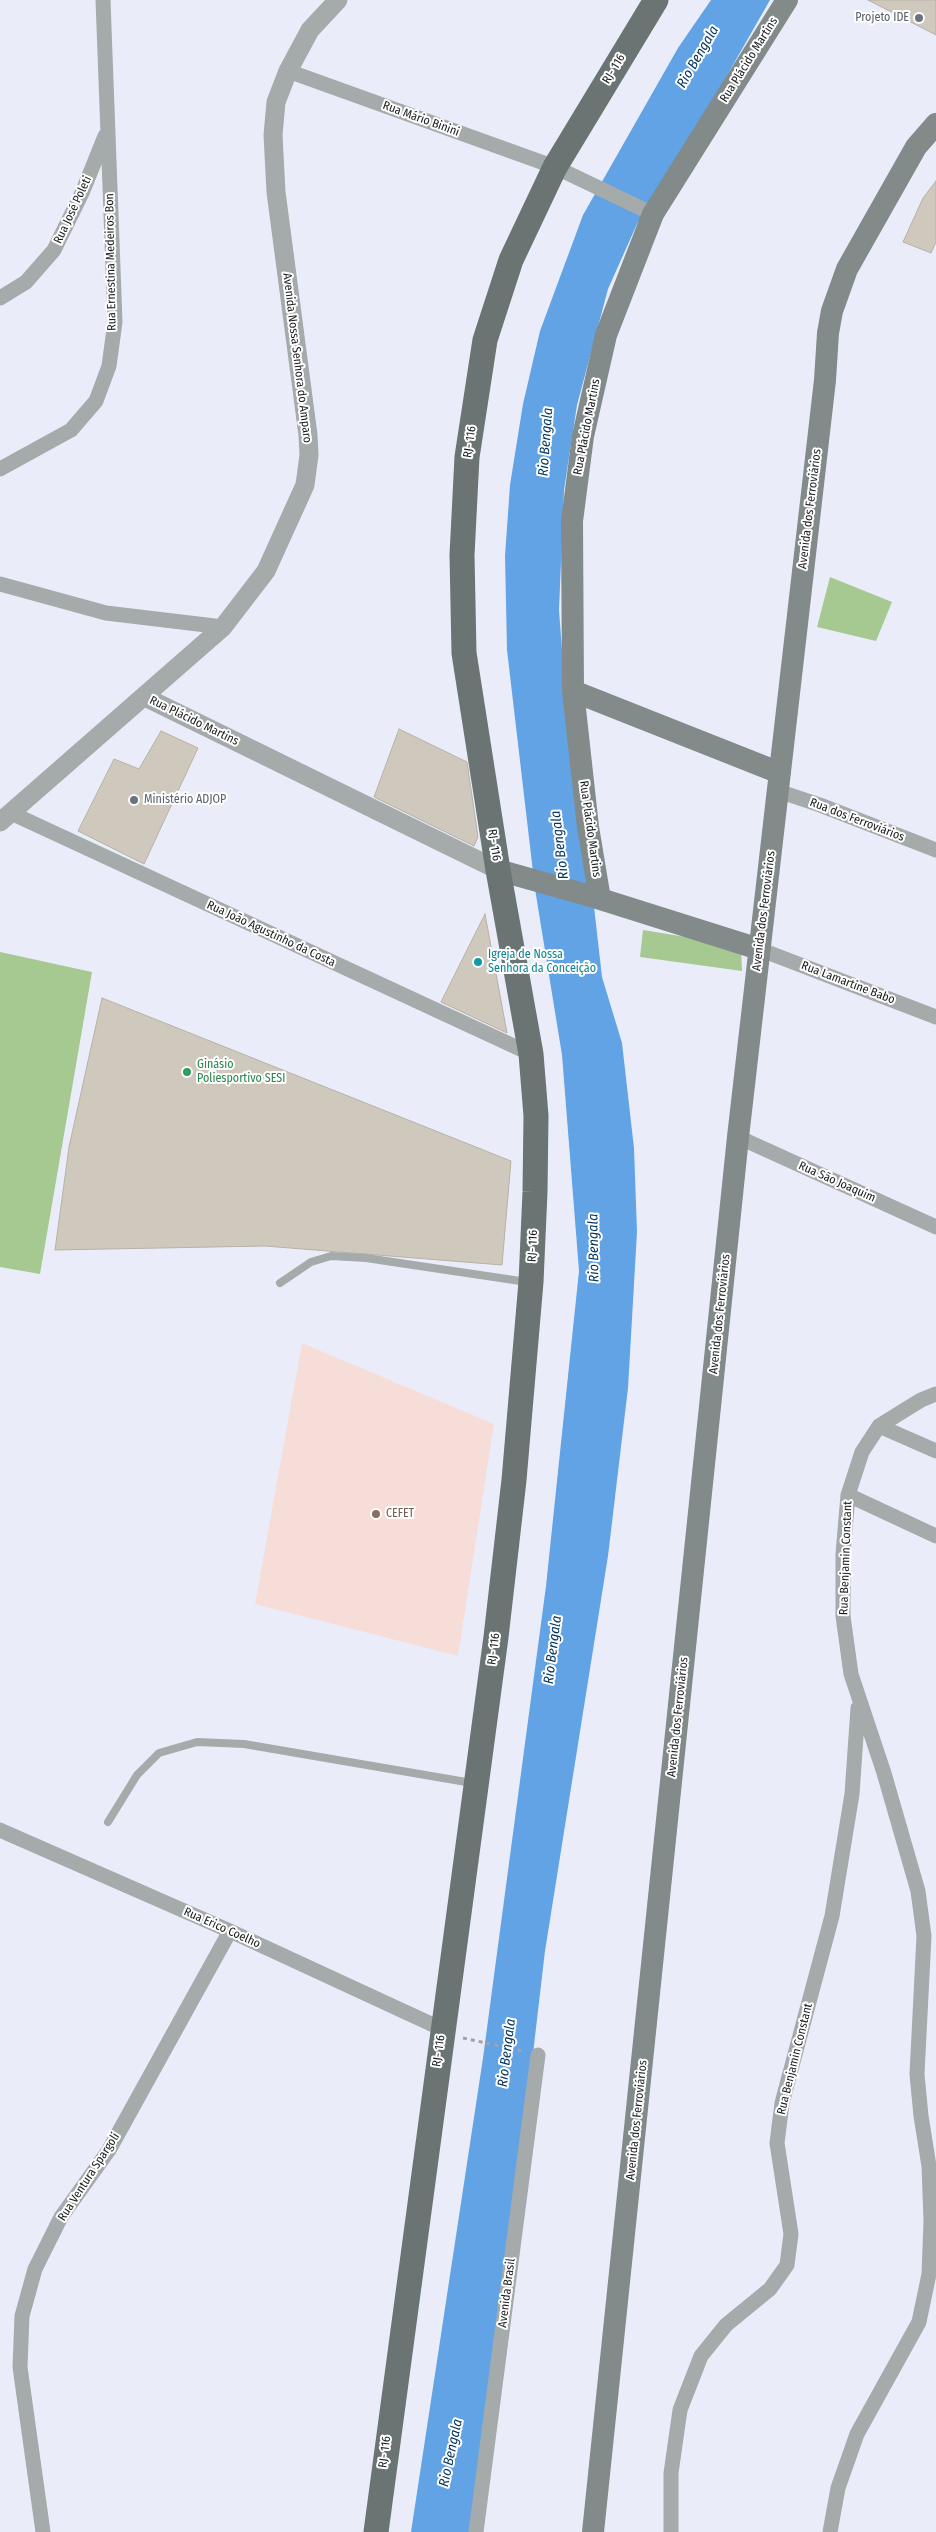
<!DOCTYPE html>
<html>
<head>
<meta charset="utf-8">
<style>
	body { margin:0 }
	canvas { display:block; background:#eaedf9 }
</style>
</head>
<body>
<canvas width="936" height="2532"></canvas>
<script>
const g = document.querySelector('canvas').getContext('2d');
g.lineJoin = 'round';
function fill(path, color) { g.fillStyle = color; g.fill(path, 'evenodd'); }
const shape = rows => new Path2D(rows.map(r => 'M' + r).join(''));
function trace(path, color, width, dash) { g.strokeStyle = color; g.lineWidth = width; g.lineCap = dash ? 'butt' : 'round'; g.setLineDash(dash || []); g.stroke(path); }
function drawText(font, color, halo, rows, align = 'center') {
  g.font = font + ' "Fira Sans Condensed",sans-serif'; g.lineWidth = 4; g.setLineDash([]); g.textBaseline = 'middle'; g.strokeStyle = halo; g.fillStyle = color; for (const [text, x, y, turn = 0] of rows) {
    g.save(); g.translate(x, y); g.rotate((+turn || 0) * Math.PI / 180); g.textAlign = isNaN(turn) ? turn : align; if (halo) g.strokeText(text, 0, 0); g.fillText(text, 0, 0); g.restore();
  }
}
fill(shape([
	[302,1343,494,1424,458,1656,255,1604]
]), '#f7ddd8');
fill(shape([
	[830,577,892,602,876,641,817,627],
	[643,930,741,946,742,971,640,957],
	[0,952,92,972,40,1274,0,1267]
]), '#a6c992');
fill(shape([
	[711,0,770,0,709,107,637,224,608,289,577,405,564,490,559,610,567,718,585,827,602,977,622,1043,634,1148,637,1232,628,1388,608,1556,545,1951,501,2327,472,2532,411,2532,483,2058,546,1586,579,1271,562,1055,535,889,507,650,505,556,510,485,523,404,540,331,583,215,678,48]
]), '#62a3e6');
const building = shape([
	[868,0,936,0,936,35,868,0],
	[936,181,936,242,931,253,903,242,923,198,936,181],
	[399,729,467,762,478,837,474,846,374,797,399,729],
	[161,731,198,748,144,864,78,831,114,759,139,769,161,731],
	[485,914,507,1033,441,1002,485,914],
	[102,998,511,1161,502,1265,265,1246,55,1250,69,1147,102,998]
]);
fill(building, '#cec8bd');
trace(building, '#b7b1a7', 1);
trace(shape([
	[463,2038,523,2051]
]), '#a0a2ab', 3, [4, 4]);
trace(shape([
	[280,1283,311,1262,331,1256,366,1258,527,1282],
	[108,1822,137,1775,159,1753,197,1742,244,1744,472,1783]
]), '#a5abaa', 8);
trace(shape([
	[288,71,555,167,653,214],
	[0,298,26,282,54,250,82,193,105,136],
	[0,469,71,430,96,401,109,366,115,322,103,0],
	[0,584,106,613,223,627],
	[778,791,820,805,936,850],
	[11,813,531,1054],
	[759,949,936,1017],
	[738,1137,936,1227],
	[879,1426,936,1451],
	[848,1495,936,1536],
	[0,1830,230,1931,442,2029],
	[43,2532,20,2367,22,2316,35,2269,61,2217,109,2150,230,1931],
	[476,2532,538,2055],
	[671,2532,671,2473,680,2410,701,2356,726,2325,770,2289,787,2265,791,2234,777,2143,782,2103,832,1916,852,1794,858,1708],
	[830,2532,838,2488,857,2434,919,2322,929,2274,931,2221,929,2166,921,2116,917,2074,924,1936,918,1891,884,1773,851,1674,843,1616,843,1554,848,1495,862,1452,879,1426,921,1400,936,1394]
]), '#a5abaa', 15);
trace(shape([
	[145,697,498,870],
	[0,822,223,627,266,571,305,485,309,455,308,435,276,192,273,135,276,102,288,71,310,30,338,0]
]), '#a5abaa', 19);
trace(shape([
	[573,691,780,773],
	[498,870,594,897,759,949],
	[600,899,588,827,573,691,572,521,583,436,606,335,653,214,787,0],
	[593,2532,738,1137,825,380,828,333,832,311,847,269,916,147,936,124]
]), '#828b89', 22);
trace(shape([
	[376,2532,496,1637,514,1480,531,1282,535,1192,536,1116,531,1054,498,870,464,653,462,555,467,457,485,340,511,260,555,167,656,0]
]), '#6a7472', 25);
for (const [x, y, r, color] of [
	[919,18,5,"#6b7280"],
	[134,800,5,"#6b7280"],
	[478,962,5,"#0f9aa8"],
	[187,1072,5,"#2e9e5b"],
	[376,1514,5,"#8d6e63"]
]) { const dot = new Path2D(); dot.arc(x, y, r, 0, 2 * Math.PI); g.fillStyle = color; g.fill(dot); trace(dot, '#fff', 2); }
drawText('12px', '#5b616d', '#fff', [
	["Projeto IDE",909,18],
	["Ministério ADJOP",144,800,"left"]
], 'right');
drawText('12px', '#191a1e', '#fff', [
	["Rua Plácido Martins",749,60,-58],
	["RJ- 116",614,69,-59],
	["Rua Mário Binini",421,119,20],
	["Rua José Poleti",73,210,-65],
	["Rua Ernestina Medeiros Bon",111,262,-91],
	["Avenida Nossa Senhora do Amparo",297,358,83],
	["Rua Plácido Martins",587,427,-79],
	["RJ- 116",470,442,-82],
	["Avenida dos Ferroviários",810,509,-83],
	["Rua Plácido Martins",194,721,26],
	["Rua dos Ferroviários",857,820,21],
	["Rua Plácido Martins",590,829,82],
	["RJ- 116",494,845,81],
	["Avenida dos Ferroviários",764,911,-83],
	["Rua João Agustinho da Costa",271,934,25],
	["Rua Lamartine Babo",848,983,21],
	["Rua São Joaquim",837,1182,24],
	["RJ- 116",533,1246,-87],
	["Avenida dos Ferroviários",720,1314,-84],
	["Rua Benjamin Constant",846,1558,-88],
	["RJ- 116",494,1649,-83],
	["Avenida dos Ferroviários",678,1717,-84],
	["Rua Erico Coelho",222,1928,24],
	["RJ- 116",439,2051,-82],
	["Rua Benjamin Constant",795,2059,-76],
	["Avenida dos Ferroviários",637,2120,-84],
	["Rua Ventura Spargoli",89,2177,-57],
	["Avenida Brasil",507,2293,-83],
	["RJ- 116",385,2452,-83]
]);
drawText('12px', '#0d838f', '#fff', [
	["Igreja de Nossa",488,955],
	["Senhora da Conceição",488,969]
], 'left');
drawText('12px', '#27864d', '#fff', [
	["Ginásio",197,1065],
	["Poliesportivo SESI",197,1079]
], 'left');
drawText('12px', '#785e54', '#fff', [
	["CEFET",386,1514]
], 'left');
drawText('italic 14px', '#053661', '#fff', [
	["Rio Bengala",698,57,-60],
	["Rio Bengala",546,442,-86],
	["Rio Bengala",560,845,-97],
	["Rio Bengala",594,1248,-91],
	["Rio Bengala",553,1650,-83],
	["Rio Bengala",507,2053,-83],
	["Rio Bengala",451,2453,-78]
]);
</script>
</body>
</html>
